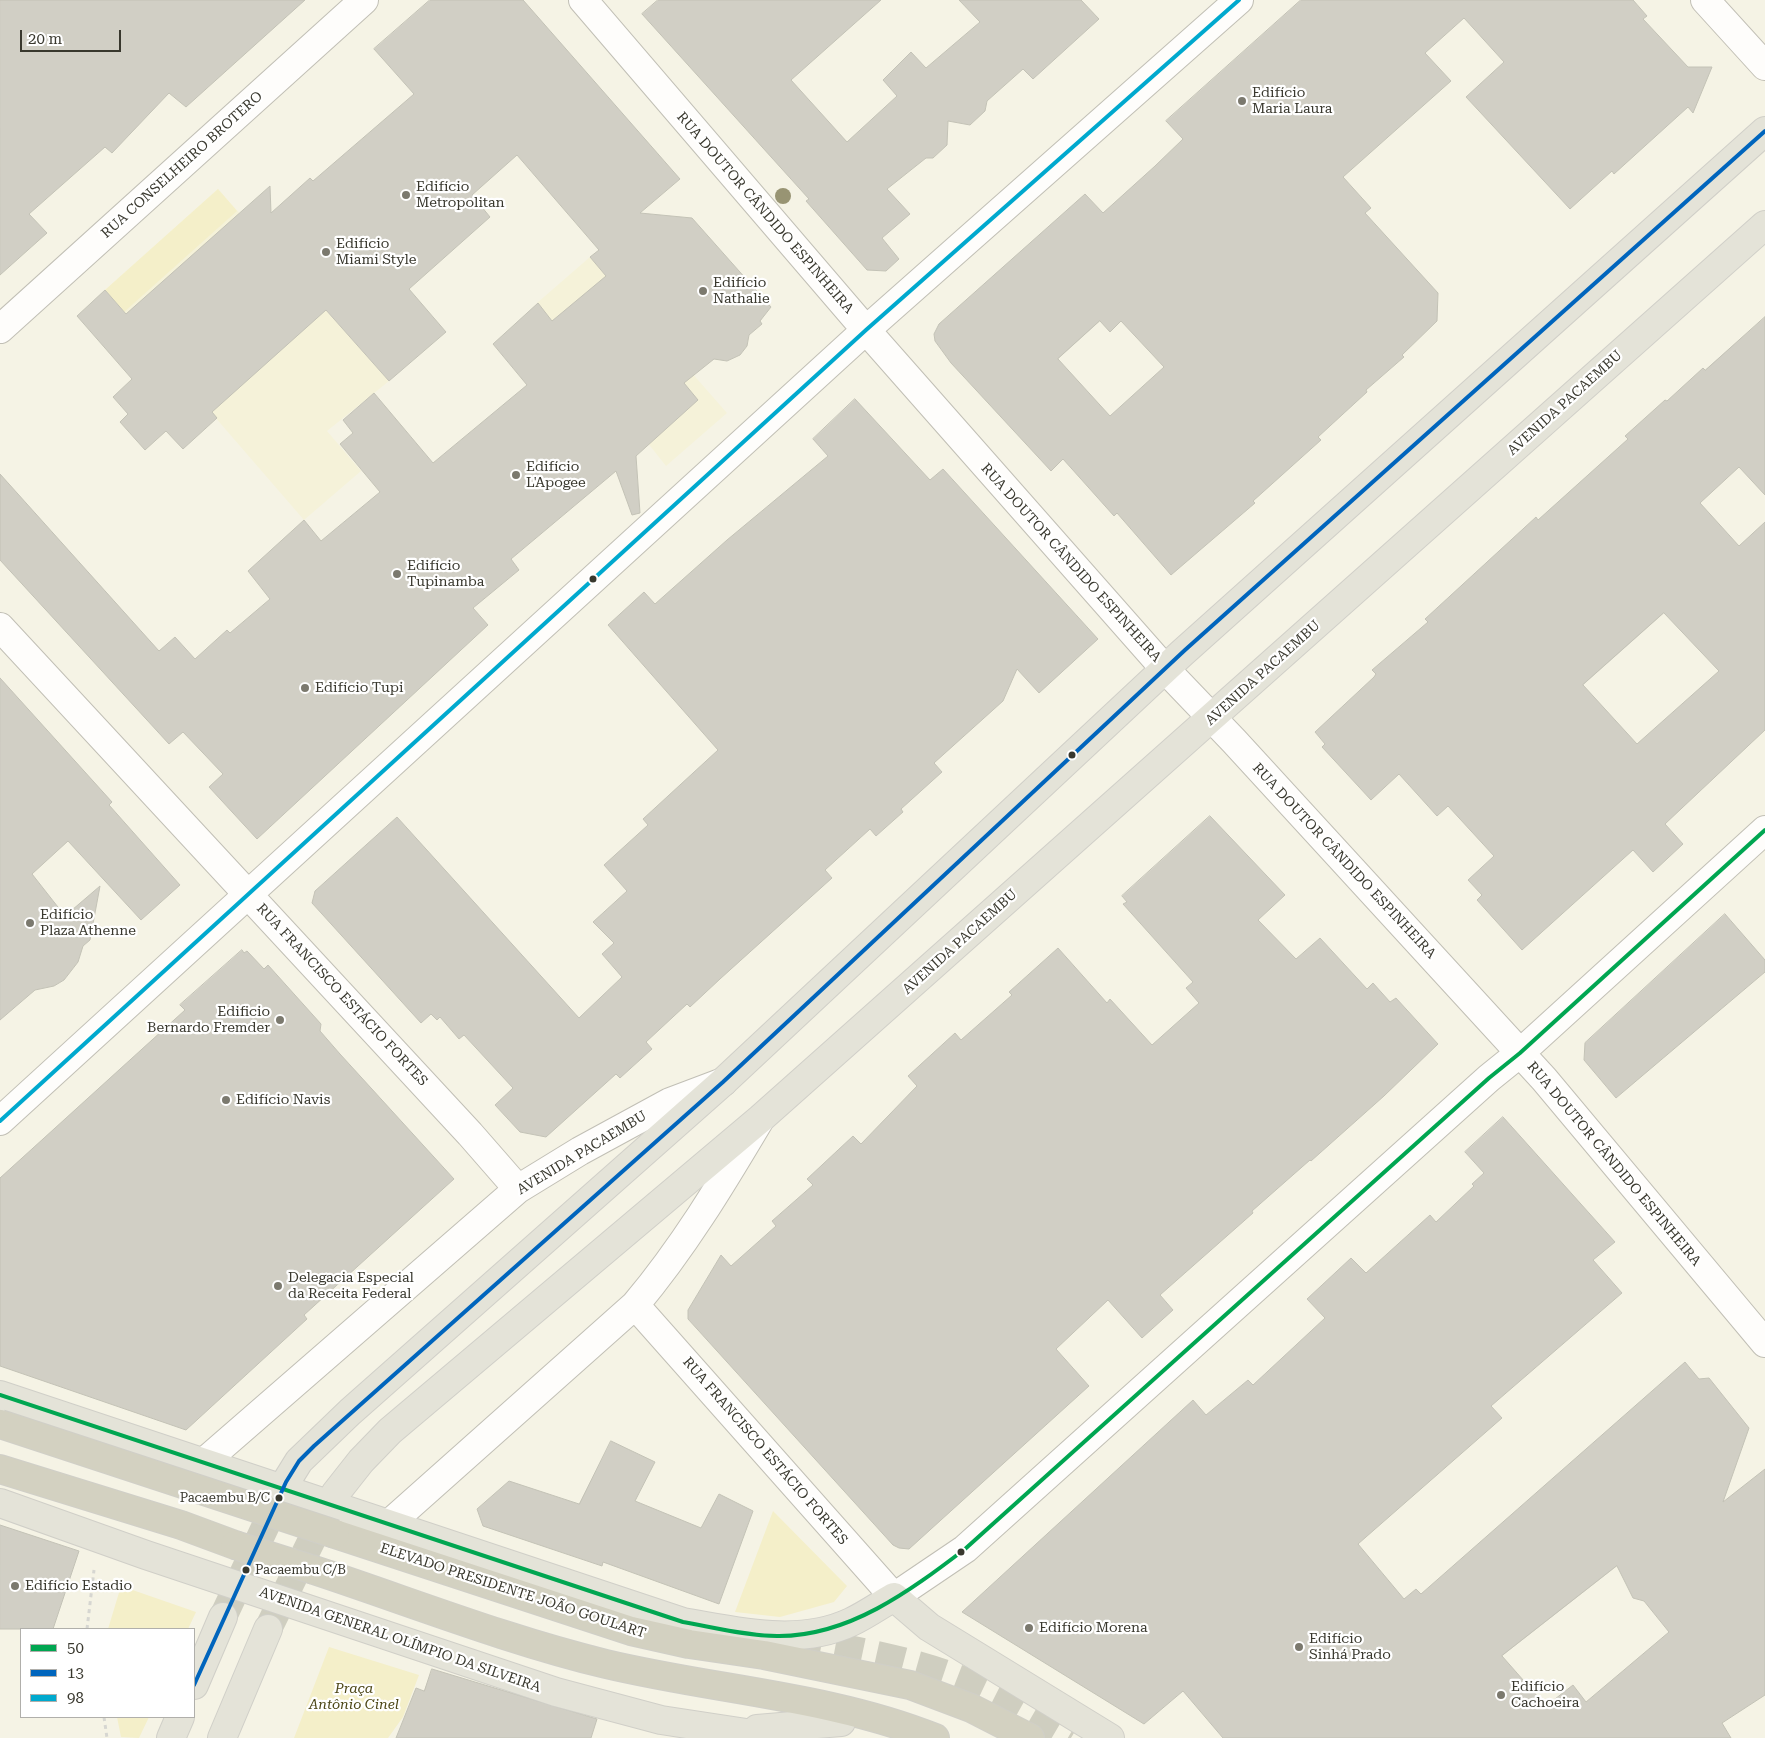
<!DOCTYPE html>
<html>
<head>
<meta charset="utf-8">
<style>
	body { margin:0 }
	#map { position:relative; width:1765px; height:1738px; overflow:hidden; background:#f5f3e5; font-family:"Roboto Serif",serif }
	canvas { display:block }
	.legend { position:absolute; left:20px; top:1628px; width:175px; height:90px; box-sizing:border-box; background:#fff; border:1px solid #b0afab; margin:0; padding:6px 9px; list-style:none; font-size:15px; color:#39382e }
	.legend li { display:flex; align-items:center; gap:10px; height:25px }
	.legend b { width:25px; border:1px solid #b0afab }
	.scale { position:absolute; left:20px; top:30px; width:101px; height:22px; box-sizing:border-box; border:2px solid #39382e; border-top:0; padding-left:6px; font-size:15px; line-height:18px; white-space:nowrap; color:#39382e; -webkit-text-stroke:4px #fff; paint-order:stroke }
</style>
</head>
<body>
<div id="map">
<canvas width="1765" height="1738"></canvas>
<ul class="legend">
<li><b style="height:6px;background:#00a651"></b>50</li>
<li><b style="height:6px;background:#0065bd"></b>13</li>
<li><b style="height:6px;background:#00a9ce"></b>98</li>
</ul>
<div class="scale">20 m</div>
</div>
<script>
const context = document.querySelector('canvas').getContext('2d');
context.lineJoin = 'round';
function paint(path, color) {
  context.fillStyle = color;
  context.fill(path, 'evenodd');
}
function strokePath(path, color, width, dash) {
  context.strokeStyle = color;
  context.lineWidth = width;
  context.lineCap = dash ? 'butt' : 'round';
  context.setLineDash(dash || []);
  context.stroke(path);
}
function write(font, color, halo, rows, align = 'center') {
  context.font = font + ' "Roboto Serif",serif';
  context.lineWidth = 4.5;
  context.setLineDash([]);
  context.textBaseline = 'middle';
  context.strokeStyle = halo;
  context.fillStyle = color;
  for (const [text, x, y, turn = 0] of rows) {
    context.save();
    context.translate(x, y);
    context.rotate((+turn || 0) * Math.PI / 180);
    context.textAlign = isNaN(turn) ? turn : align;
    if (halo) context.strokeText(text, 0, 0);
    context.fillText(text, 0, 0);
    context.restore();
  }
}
paint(new Path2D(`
	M 218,189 L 389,381 L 327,431 L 361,471 L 304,520 L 105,290 Z
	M 590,257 L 727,413 L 666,466 L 537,303 Z`), '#f5f2d9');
paint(new Path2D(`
	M 218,189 L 237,211 L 124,312 L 105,290 Z
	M 773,1511 L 847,1586 L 834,1602 L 780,1617 L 735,1612 Z
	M 121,1586 L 196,1612 L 188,1629 L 108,1629 Z
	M 329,1647 L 419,1675 L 403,1717 L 388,1738 L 294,1738 Z
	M 117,1717 L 149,1717 L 139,1738 L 121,1737 Z`), '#f4efc9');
const building = new Path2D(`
	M 0,0 L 305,0 L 186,107 L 169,93 L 112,153 L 105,147 L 29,214 L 47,233 L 0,275 Z
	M 430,0 L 523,0 L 680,179 L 640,213 L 692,218 L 771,307 L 760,321 L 762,324 L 749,335 L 747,346 L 740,355 L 727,361 L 714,359 L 684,383 L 698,400 L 636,456 L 640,513 L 632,515 L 616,471 L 511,559 L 519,570 L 473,608 L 488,625 L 257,839 L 209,787 L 223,774 L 183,732 L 169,744 L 0,560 L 0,474 L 159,651 L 175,637 L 195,659 L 227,630 L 230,633 L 270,599 L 248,571 L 304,520 L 321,541 L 380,492 L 340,444 L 353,433 L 343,420 L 374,393 L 433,463 L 527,385 L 493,344 L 538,303 L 552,321 L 606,276 L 590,257 L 599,250 L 517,155 L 472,195 L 490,217 L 409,289 L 446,332 L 389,381 L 326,310 L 212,412 L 217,418 L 183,449 L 166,431 L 145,450 L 120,422 L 128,414 L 113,397 L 132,379 L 77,316 L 105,290 L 126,314 L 270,186 L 271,213 L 310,178 L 313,181 L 414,94 L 374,49 Z
	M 658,0 L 881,0 L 791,80 L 847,142 L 897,96 L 883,80 L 911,52 L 926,68 L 980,22 L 959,0 L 1081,0 L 1099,19 L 1033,79 L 1023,69 L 987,101 L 985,111 L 970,125 L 948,121 L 947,145 L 933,158 L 926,158 L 887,189 L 910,214 L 882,238 L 899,259 L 886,271 L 867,270 L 806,201 L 809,199 L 642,14 Z
	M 1301,0 L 1633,0 L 1647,16 L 1643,19 L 1688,67 L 1712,67 L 1693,113 L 1688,107 L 1614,174 L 1612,171 L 1570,209 L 1466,97 L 1504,62 L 1464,18 L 1425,53 L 1451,81 L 1343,177 L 1371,208 L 1365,213 L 1438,293 L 1437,321 L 1402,355 L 1404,357 L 1366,390 L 1367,392 L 1318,437 L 1321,440 L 1253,501 L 1255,503 L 1171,575 L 1117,513 L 1114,516 L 1063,459 L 1051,471 L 951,363 L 935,341 L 934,334 L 939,324 L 1085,194 L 1103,213 L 1155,166 L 1183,139 L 1166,121 ZM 1100,321 L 1110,332 L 1121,321 L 1164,367 L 1110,416 L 1058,359 Z
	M 1765,317 L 1765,495 L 1739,467 L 1700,503 L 1739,546 L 1765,522 L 1765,730 L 1665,824 L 1683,844 L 1653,872 L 1633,850 L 1522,950 L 1477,900 L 1482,895 L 1468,880 L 1494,856 L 1448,806 L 1437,816 L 1399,774 L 1371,800 L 1322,747 L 1325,744 L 1315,732 L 1374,677 L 1376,674 L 1372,670 L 1428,622 L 1425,619 L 1536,517 L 1538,520 L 1628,439 L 1625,436 L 1665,400 L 1667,401 L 1703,368 L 1705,370 ZM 1664,613 L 1719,671 L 1637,744 L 1583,685 Z
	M 855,399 L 930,480 L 943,469 L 1098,639 L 1039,693 L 1017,669 L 1003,701 L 934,763 L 942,772 L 901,809 L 903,812 L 876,836 L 870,829 L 825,870 L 832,878 L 720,979 L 690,1007 L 687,1004 L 646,1042 L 652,1049 L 620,1078 L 616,1074 L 546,1137 L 520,1132 L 495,1105 L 513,1088 L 464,1035 L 459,1039 L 440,1017 L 437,1020 L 431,1014 L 421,1023 L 312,903 L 315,891 L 397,817 L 579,1018 L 622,977 L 602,954 L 614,943 L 593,922 L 627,891 L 604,865 L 648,825 L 643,819 L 718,750 L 608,625 L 644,592 L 655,604 L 727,540 L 828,456 L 813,439 Z
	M 0,678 L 112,802 L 109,805 L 180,885 L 141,920 L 68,841 L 32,874 L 65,916 L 100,886 L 90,940 L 83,946 L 78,962 L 64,980 L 54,986 L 35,990 L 0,1020 Z
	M 1210,816 L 1285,895 L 1258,920 L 1296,959 L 1320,938 L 1367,989 L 1373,983 L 1390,1002 L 1396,998 L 1438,1044 L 1384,1096 L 1311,1161 L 1310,1160 L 1252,1211 L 1253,1213 L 1160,1295 L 1173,1310 L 1142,1338 L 1108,1300 L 1056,1349 L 1089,1386 L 909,1549 L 899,1548 L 893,1545 L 688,1319 L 688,1310 L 721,1255 L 731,1266 L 776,1226 L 772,1221 L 813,1185 L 807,1179 L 853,1136 L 861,1144 L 917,1086 L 908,1076 L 955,1033 L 961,1040 L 1012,995 L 1009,992 L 1058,948 L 1107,1003 L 1110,999 L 1152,1045 L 1199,1003 L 1186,988 L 1193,982 L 1123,904 L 1127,902 L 1122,896 Z
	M 1725,914 L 1765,960 L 1765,972 L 1616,1098 L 1584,1060 L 1585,1043 Z
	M 242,950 L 244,953 L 247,951 L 264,969 L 268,965 L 321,1024 L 320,1031 L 340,1054 L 454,1179 L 304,1315 L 307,1319 L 186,1430 L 0,1366 L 0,1178 L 185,1010 L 180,1005 Z
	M 1503,1117 L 1615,1242 L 1593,1260 L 1622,1293 L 1491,1406 L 1502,1418 L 1358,1544 L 1404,1599 L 1416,1589 L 1421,1594 L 1685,1362 L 1699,1379 L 1709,1378 L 1749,1428 L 1723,1502 L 1765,1469 L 1765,1695 L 1722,1723 L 1731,1738 L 1223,1738 L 1183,1691 L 1144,1724 L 962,1612 L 1193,1400 L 1206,1415 L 1248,1380 L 1253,1385 L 1325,1318 L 1307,1299 L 1351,1258 L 1366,1273 L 1430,1215 L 1436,1222 L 1474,1186 L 1472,1184 L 1484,1173 L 1465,1152 ZM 1617,1566 L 1633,1598 L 1644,1601 L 1669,1632 L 1586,1702 L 1573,1685 L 1546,1706 L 1502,1656 Z
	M 611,1441 L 655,1462 L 635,1501 L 701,1528 L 719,1494 L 753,1511 L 719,1604 L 603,1562 L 602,1566 L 483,1526 L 477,1509 L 509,1481 L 579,1504 Z
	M 0,1525 L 79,1551 L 53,1629 L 0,1629 Z
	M 432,1669 L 597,1719 L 591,1738 L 396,1738 L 416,1688 L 424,1691 Z`);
paint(building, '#d1cfc5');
strokePath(building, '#c3c2b6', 1);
strokePath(new Path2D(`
	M 223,1617 L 281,1493
	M 268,1629 L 328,1507
	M 794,1639 C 845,1648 896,1657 946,1674 C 990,1689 1032,1715 1071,1738`), '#cfcec0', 28, [28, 14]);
const minor = new Path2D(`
	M 583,0 L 866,330 L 1165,669 L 1234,741 L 1544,1079 L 1765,1343
	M 1705,0 L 1765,66
	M 0,329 L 364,0
	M 0,627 L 470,1134 L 518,1189
	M 0,1121 L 866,330 L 1239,0
	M 635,1305 L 894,1597 L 965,1549 L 1489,1078 L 1520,1053 L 1765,830
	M 204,1462 L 518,1189 L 580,1151 L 670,1102 L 723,1082
	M 389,1524 L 635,1305 C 683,1248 721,1185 759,1121`);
const major = new Path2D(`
	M 0,1395 L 683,1622 C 737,1631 798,1647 851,1622 C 866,1615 880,1605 894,1597 L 929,1627 L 1110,1738
	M 286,1482 L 299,1461 L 350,1412 L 723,1082 L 1181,654 L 1765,131
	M 335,1494 L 361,1461 L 390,1431 L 760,1119 L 1765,225
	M 0,1503 L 146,1555 L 556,1692 L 661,1720 L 779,1738
	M 194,1685 L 223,1617
	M 757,1729 L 841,1722
	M 171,1738 L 180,1717
	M 222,1738 L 268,1629`);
const highway = new Path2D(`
	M 0,1469 L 181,1525 L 235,1545
	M 335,1534 L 631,1631 L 689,1644 L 764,1655 L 910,1685 L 971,1708 L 1030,1738
	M 314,1570 C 411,1602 507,1640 606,1664 C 715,1690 830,1696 935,1738`);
strokePath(minor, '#c1bfb5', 30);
strokePath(major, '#d0cfc8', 30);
strokePath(highway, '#d0cfc8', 30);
strokePath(new Path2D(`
	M 87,1629 L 94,1570
	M 104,1717 L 107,1738`), '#d6d6d1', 3, [4, 4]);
strokePath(minor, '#fefdfb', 28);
strokePath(major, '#e4e3d8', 28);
strokePath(highway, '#d3d1c1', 28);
const highwayBridge = new Path2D(`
	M 0,1424 L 335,1534
	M 235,1545 L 314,1570`);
strokePath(highwayBridge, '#d0cfc8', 30, []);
strokePath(highwayBridge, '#d3d1c1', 28);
strokePath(new Path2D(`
	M 0,1395 L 683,1622 C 712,1627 747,1636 777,1636 C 848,1637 910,1591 965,1549 L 1489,1078 L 1520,1053 L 1765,830`), '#00a651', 4);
strokePath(new Path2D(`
	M 194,1685 L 286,1482 L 299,1461 L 314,1446 L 723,1082 L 1185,650 L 1765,131`), '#0065bd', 4);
strokePath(new Path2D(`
	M 0,1121 L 866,330 L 1239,0`), '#00a9ce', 4);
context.fillStyle = '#989473';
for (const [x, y] of [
	[783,196]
]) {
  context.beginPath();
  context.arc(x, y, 8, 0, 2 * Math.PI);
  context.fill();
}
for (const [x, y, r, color] of [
	[1242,101,5,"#7b796e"],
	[406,195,5,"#7b796e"],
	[326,252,5,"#7b796e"],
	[703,291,5,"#7b796e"],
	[516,475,5,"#7b796e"],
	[397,574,5,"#7b796e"],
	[593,579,4.5,"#39382e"],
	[305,688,5,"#7b796e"],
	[1072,755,4.5,"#39382e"],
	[30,923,5,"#7b796e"],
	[280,1020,5,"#7b796e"],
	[226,1100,5,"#7b796e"],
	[278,1286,5,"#7b796e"],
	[279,1498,4.5,"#39382e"],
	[961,1552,4.5,"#39382e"],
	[246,1570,4.5,"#39382e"],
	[15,1586,5,"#7b796e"],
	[1029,1628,5,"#7b796e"],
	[1299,1647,5,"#7b796e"],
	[1501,1695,5,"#7b796e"]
]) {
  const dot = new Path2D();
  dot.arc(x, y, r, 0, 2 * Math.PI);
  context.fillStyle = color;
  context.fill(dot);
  strokePath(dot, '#fff', 2);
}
write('13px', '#39382e', '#fff', [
	["Pacaembu B/C",270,1498],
	["Pacaembu C/B",255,1570,"left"]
], 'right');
write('14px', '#39382e', '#fff', [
	["Edifício",1252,93],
	["Maria Laura",1252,109],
	["Edifício",416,187],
	["Metropolitan",416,203],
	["Edifício",336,244],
	["Miami Style",336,260],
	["Edifício",713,283],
	["Nathalie",713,299],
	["Edifício",526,467],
	["L'Apogee",526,483],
	["Edifício",407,566],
	["Tupinamba",407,582],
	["Edifício Tupi",315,688],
	["Edifício",40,915],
	["Plaza Athenne",40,931],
	["Edificio",270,1012,"right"],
	["Bernardo Fremder",270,1028,"right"],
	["Edifício Navis",236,1100],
	["Delegacia Especial",288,1278],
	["da Receita Federal",288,1294],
	["Edifício Estadio",25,1586],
	["Edifício Morena",1039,1628],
	["Edifício",1309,1639],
	["Sinhá Prado",1309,1655],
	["Edifício",1511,1687],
	["Cachoeira",1511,1703]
], 'left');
write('14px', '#39382e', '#fff', [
	["RUA CONSELHEIRO BROTERO",182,165,-42],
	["RUA DOUTOR CÂNDIDO ESPINHEIRA",765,213,49],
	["AVENIDA PACAEMBU",1565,403,-42],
	["RUA DOUTOR CÂNDIDO ESPINHEIRA",1071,563,48],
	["AVENIDA PACAEMBU",1263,673,-42],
	["RUA DOUTOR CÂNDIDO ESPINHEIRA",1344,861,47],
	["AVENIDA PACAEMBU",960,942,-42],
	["RUA FRANCISCO ESTÁCIO FORTES",342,995,47],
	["AVENIDA PACAEMBU",582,1153,-31],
	["RUA DOUTOR CÂNDIDO ESPINHEIRA",1614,1164,50],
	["RUA FRANCISCO ESTÁCIO FORTES",765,1451,49],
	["ELEVADO PRESIDENTE JOÃO GOULART",513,1591,18],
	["AVENIDA GENERAL OLÍMPIO DA SILVEIRA",400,1640,19]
]);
write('italic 14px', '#4c4616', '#fff', [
	["Praça",354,1689],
	["Antônio Cinel",354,1705]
]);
</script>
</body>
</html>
